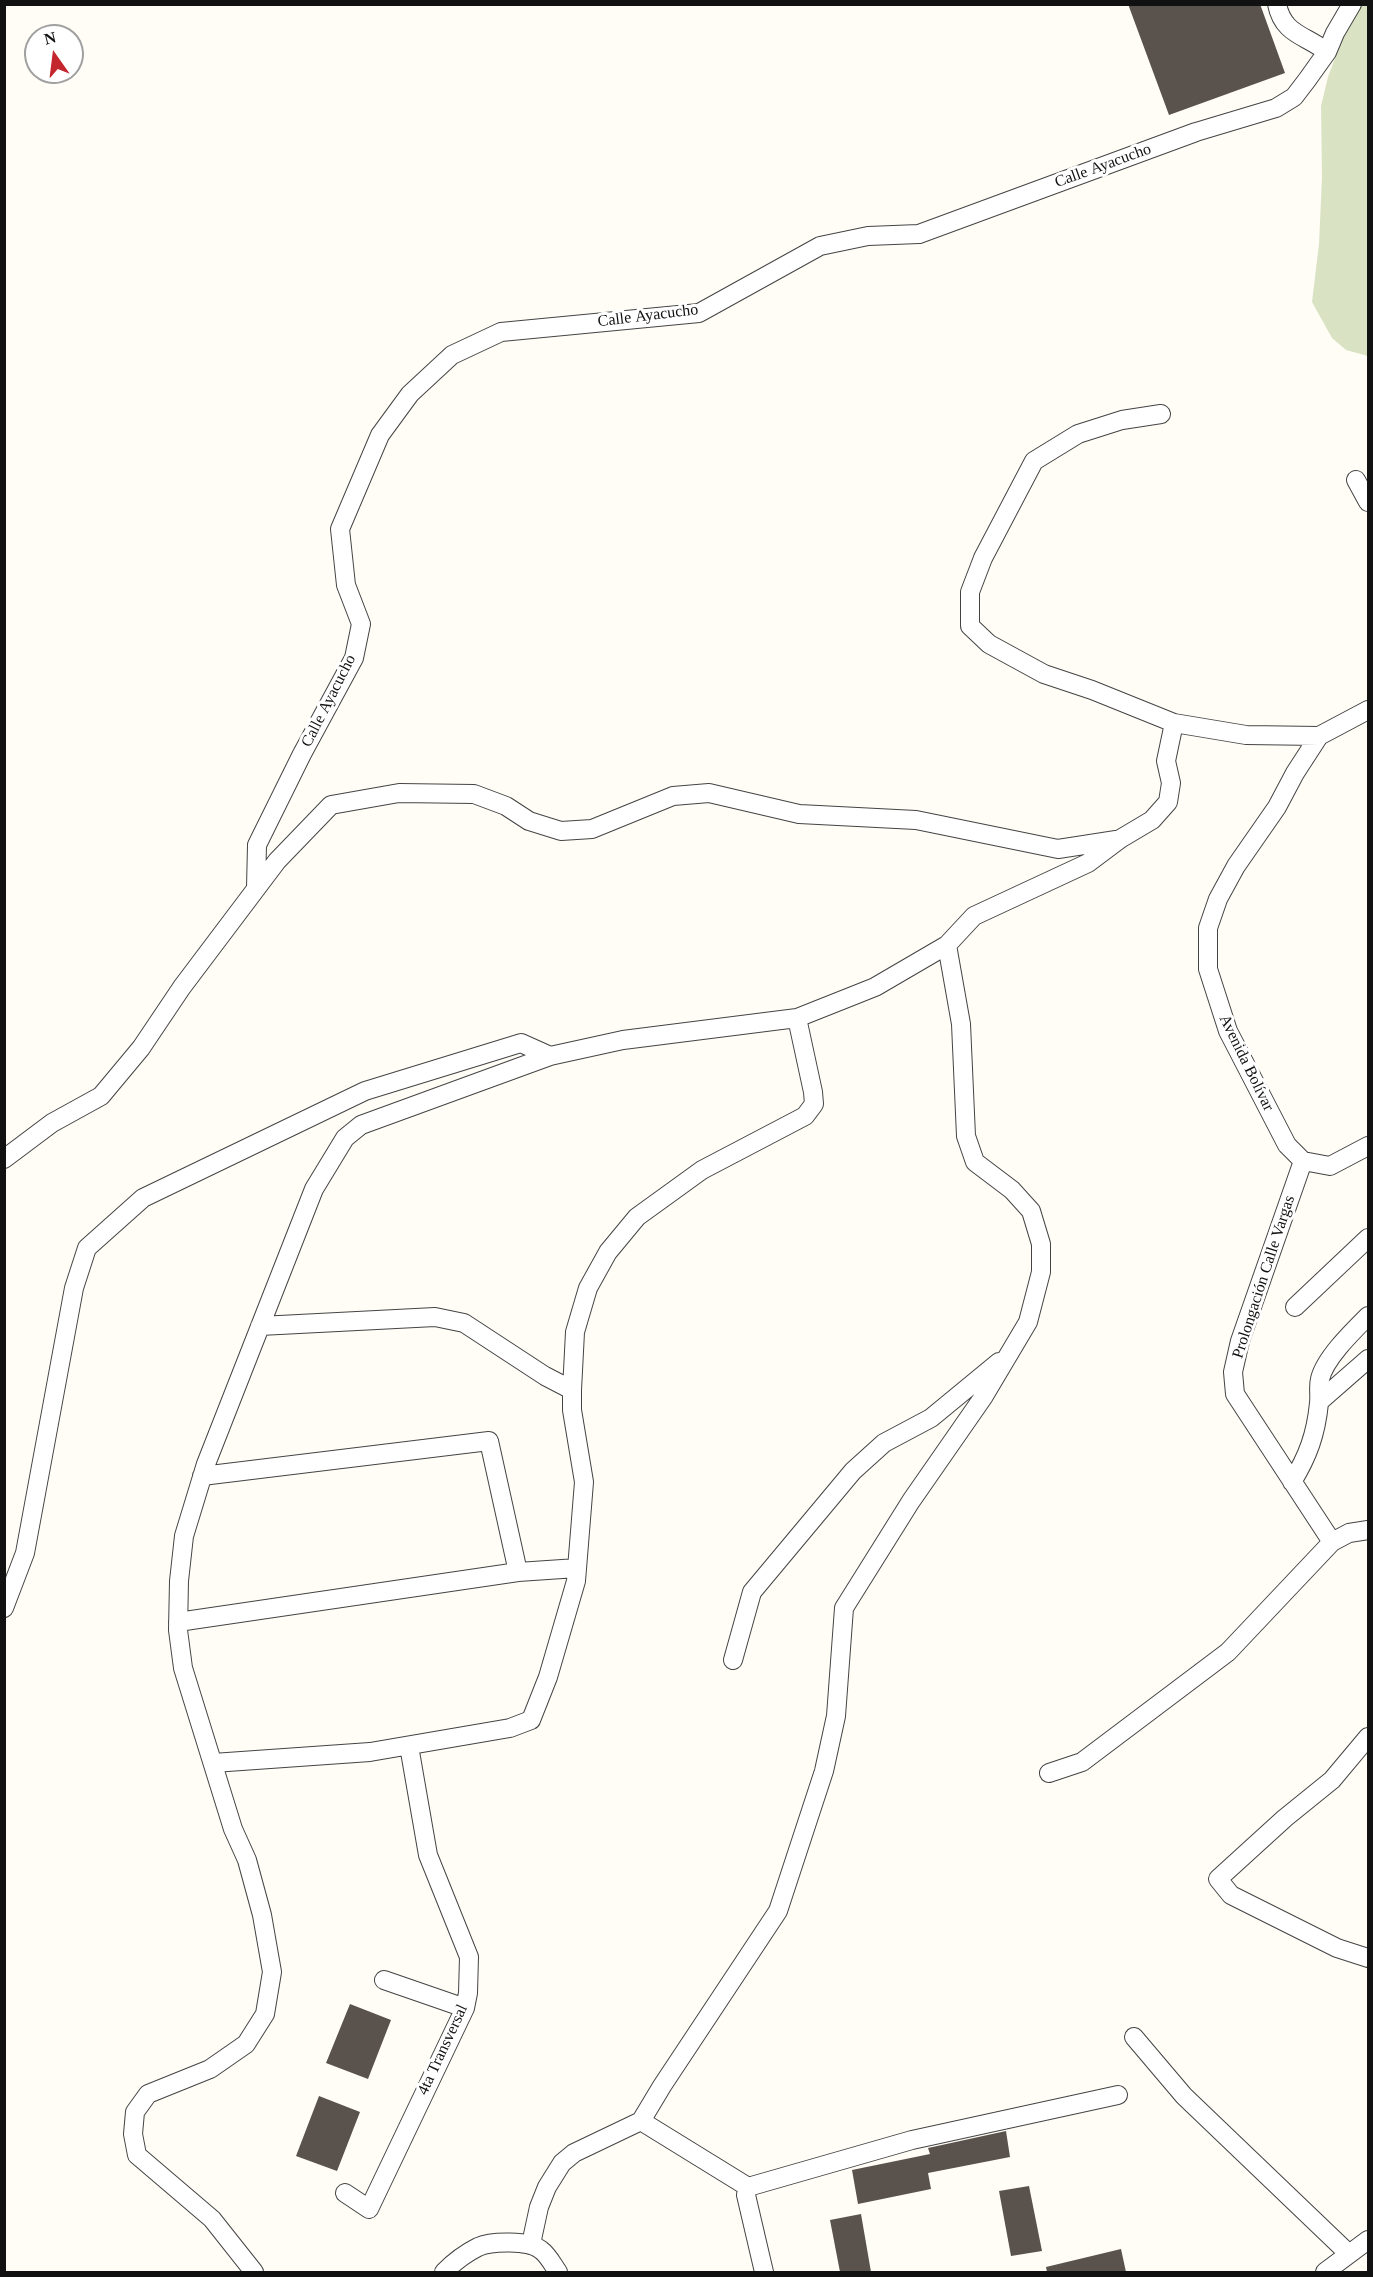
<!DOCTYPE html>
<html>
<head>
<meta charset="utf-8">
<style>
	body { margin:0 }
	#map { position:relative; width:1373px; height:2277px; overflow:hidden; background:#fffdf5; font-family:"Times New Roman",serif }
	canvas { display:block }
	.frame { position:absolute; inset:0; border:6px solid #111; pointer-events:none }
	.north { position:absolute; left:24px; top:24px; width:60px; height:60px; box-sizing:border-box; background:#fff; border:2px solid #a0a0a0; border-radius:50%; rotate:346deg; font-size:16px; font-weight:700; line-height:24px; text-align:center; color:#111 }
	.north::after { content:''; display:block; margin:auto; width:21px; height:27px; background:#c4262e; clip-path:polygon(50% 0,100% 100%,50% 72%,0 100%) }
</style>
</head>
<body>
<div id="map">
<canvas width="1373" height="2277"></canvas>
<div class="frame"></div>
<div class="north">N</div>
</div>
<script>
const context = document.querySelector('canvas').getContext('2d');
context.lineJoin = 'round';
function paint(path, color) {
  context.fillStyle = color;
  context.fill(path, 'evenodd');
}
function strokePath(path, color, width, dash) {
  context.strokeStyle = color;
  context.lineWidth = width;
  context.lineCap = dash ? 'butt' : 'round';
  context.setLineDash(dash || []);
  context.stroke(path);
}
function write(font, color, halo, rows, align = 'center') {
  context.font = font + ' "Times New Roman",serif';
  context.lineWidth = 6;
  context.setLineDash([]);
  context.textBaseline = 'middle';
  context.strokeStyle = halo;
  context.fillStyle = color;
  for (const [text, x, y, turn = 0] of rows) {
    context.save();
    context.translate(x, y);
    context.rotate((+turn || 0) * Math.PI / 180);
    context.textAlign = isNaN(turn) ? turn : align;
    if (halo) context.strokeText(text, 0, 0);
    context.fillText(text, 0, 0);
    context.restore();
  }
}
paint(new Path2D(`
	M 1357,5 L 1368,5 L 1368,356 L 1346,350 L 1332,338 L 1312,302 L 1319,244 L 1322,177 L 1321,106 L 1328,77 L 1349,19 Z`), '#d9e3c4');
paint(new Path2D(`
	M 1128,4 L 1260,4 L 1285,73 L 1169,115 Z
	M 350,2004 L 391,2020 L 368,2079 L 326,2063 Z
	M 319,2096 L 360,2112 L 337,2171 L 296,2156 Z
	M 1006,2131 L 1010,2157 L 928,2173 L 931,2189 L 858,2204 L 852,2170 L 930,2154 L 928,2148 Z
	M 1029,2186 L 1042,2251 L 1011,2256 L 999,2191 Z
	M 861,2214 L 871,2272 L 840,2272 L 830,2220 Z
	M 1121,2249 L 1126,2272 L 1047,2272 L 1046,2267 Z`), '#5a524d');
const minor = new Path2D(`
	M 1277,4 C 1283,35 1306,35 1327,52
	M 1161,414 L 1122,420 L 1078,434 L 1034,461 L 983,558 L 970,592 L 970,626 L 989,644 L 1044,674 L 1092,690 L 1174,723 L 1246,735 L 1319,736 L 1368,710
	M 1356,480 L 1368,502
	M 1319,736 L 1295,773 L 1277,807 L 1236,866 L 1218,899 L 1208,928 L 1208,969 L 1228,1031 L 1287,1145 L 1303,1161 L 1330,1166 L 1368,1146
	M 256,888 L 257,845 L 302,754 L 354,658 L 361,624 L 346,585 L 340,529 L 380,435 L 410,394 L 452,355 L 501,332 L 699,313 L 820,246 L 868,236 L 919,234 L 1196,132 L 1276,108 L 1294,97 L 1307,80 L 1327,52 L 1335,33 L 1352,4
	M 4,1159 L 52,1123 L 101,1096 L 141,1048 L 182,987 L 277,861 L 331,805 L 399,793 L 474,794 L 506,806 L 529,821 L 561,831 L 592,829 L 673,796 L 709,793 L 799,814 L 916,820 L 1058,849 L 1116,840
	M 1303,1161 L 1240,1341 L 1233,1372 L 1235,1394 L 1332,1542 L 1349,1533 L 1368,1530
	M 1295,1307 L 1368,1238
	M 260,1326 L 435,1317 L 464,1323 L 545,1376 L 572,1390
	M 1320,1401 L 1368,1359
	M 202,1476 L 489,1441 L 518,1572
	M 1292,1482 C 1308,1456 1316,1434 1319,1403 C 1320,1395 1318,1387 1320,1379 C 1325,1358 1353,1331 1368,1316
	M 4,1608 L 25,1553 L 74,1288 L 87,1248 L 143,1198 L 365,1091 L 521,1043 L 550,1056
	M 178,1622 L 518,1572 L 577,1568
	M 733,1660 L 752,1592 L 853,1471 L 884,1443 L 931,1418 L 999,1362
	M 1368,1737 L 1332,1780 L 1285,1818 L 1218,1879 L 1231,1895 L 1337,1948 L 1368,1958
	M 213,1763 L 370,1752 L 510,1728 L 531,1720 L 548,1677 L 576,1581 L 584,1482 L 572,1410 L 572,1390 L 575,1332 L 588,1288 L 608,1252 L 637,1217 L 702,1170 L 805,1116 L 814,1104 L 813,1092 L 797,1018
	M 1049,1773 L 1082,1762 L 1228,1652 L 1332,1542
	M 384,1980 L 465,2008
	M 1134,2037 L 1184,2096 L 1349,2254
	M 641,2121 L 748,2187 L 912,2140 L 1118,2095
	M 748,2187 L 746,2195 L 764,2272
	M 345,2193 L 369,2209 L 465,2008 L 468,1993 L 469,1957 L 428,1855 L 409,1746
	M 531,2244 L 539,2207 L 547,2187 L 562,2163 L 574,2153 L 641,2121 L 662,2086 L 778,1911 L 824,1771 L 836,1716 L 844,1608 L 911,1501 L 984,1396 L 1028,1322 L 1041,1272 L 1041,1244 L 1031,1211 L 1012,1190 L 975,1162 L 966,1136 L 961,1024 L 947,945
	M 254,2272 L 212,2219 L 137,2155 L 133,2134 L 135,2112 L 148,2094 L 210,2069 L 246,2044 L 265,2014 L 272,1972 L 262,1915 L 247,1860 L 233,1829 L 183,1668 L 178,1630 L 179,1581 L 184,1536 L 206,1464 L 314,1189 L 345,1138 L 361,1125 L 550,1056 L 623,1040 L 797,1018 L 875,987 L 947,945 L 974,916 L 1088,863 L 1120,839 L 1152,820 L 1168,802 L 1171,783 L 1166,761 L 1174,723
	M 444,2272 C 453,2263 466,2253 478,2247 C 491,2241 529,2240 541,2250 C 548,2255 553,2265 558,2272
	M 1325,2272 L 1368,2240`);
strokePath(minor, '#444', 20);
strokePath(minor, '#fff', 18);
write('16px', '#111', '#fff', [
	["Calle Ayacucho",1103,166,-20],
	["Calle Ayacucho",648,316,-7],
	["Calle Ayacucho",329,701,-63],
	["Avenida Bolívar",1246,1063,64],
	["Prolongación Calle Vargas",1264,1277,-72],
	["4ta Transversal",443,2050,-65]
]);
</script>
</body>
</html>
